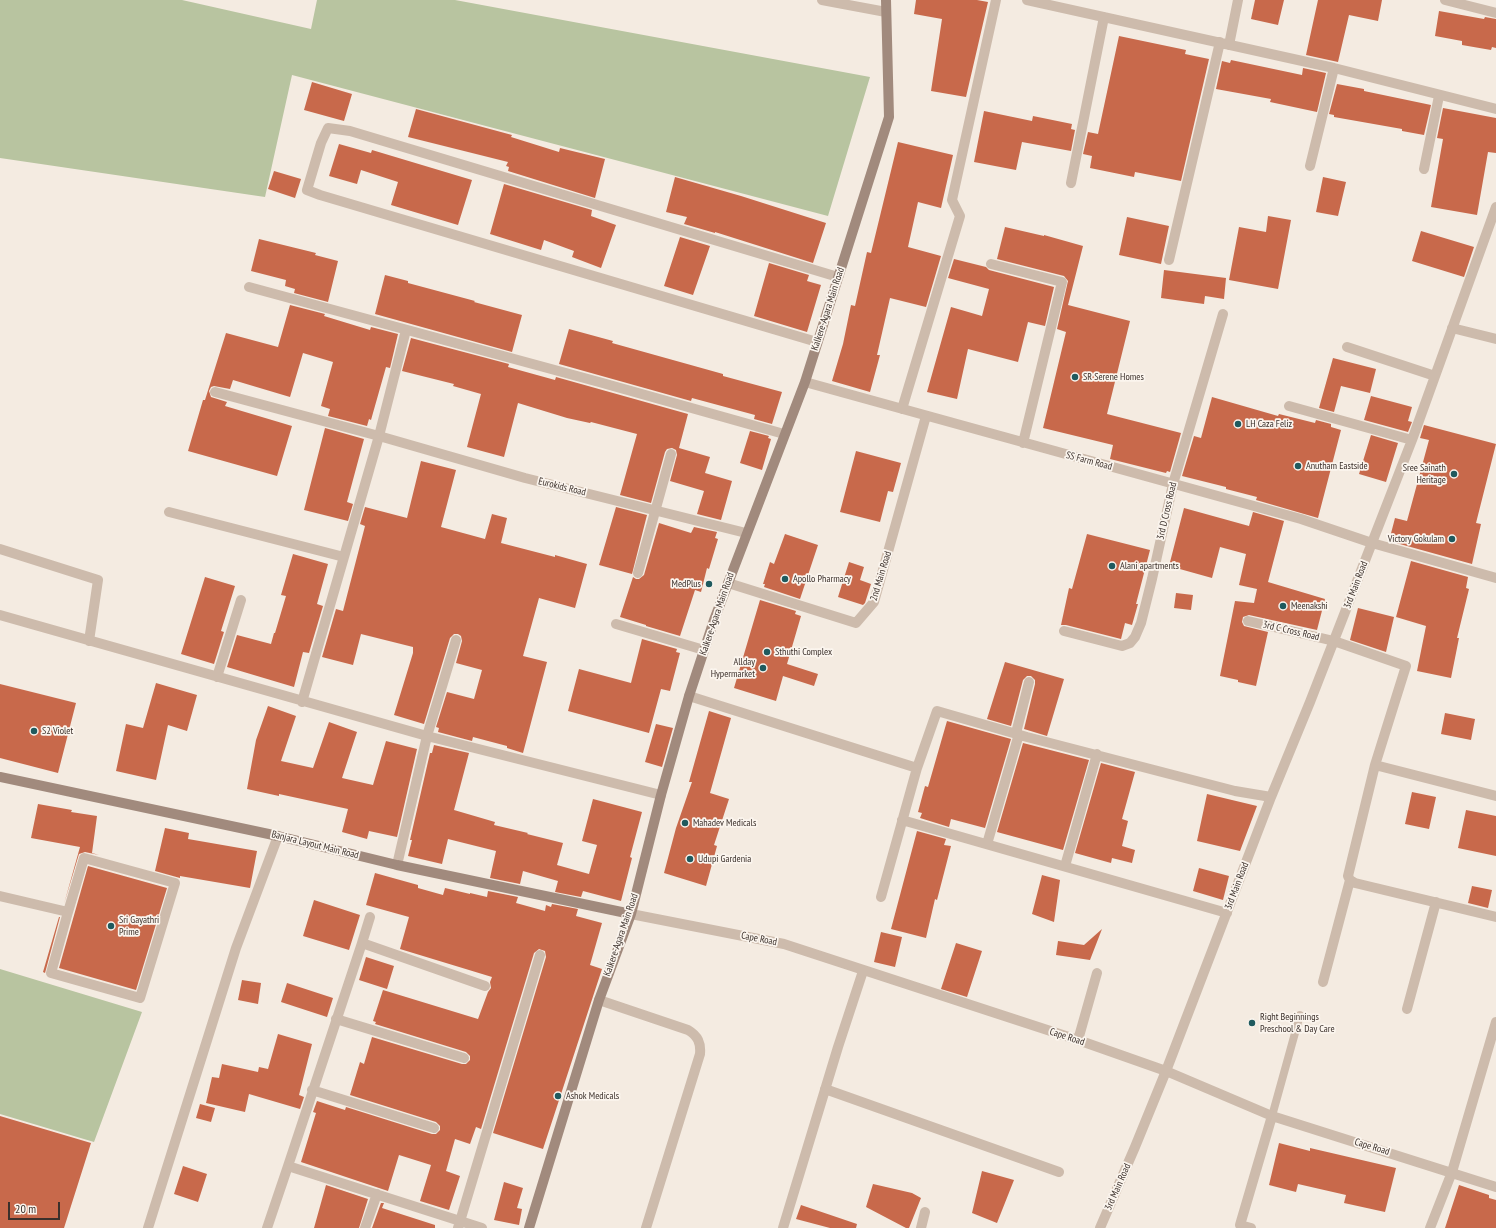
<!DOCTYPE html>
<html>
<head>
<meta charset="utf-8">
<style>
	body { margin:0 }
	#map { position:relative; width:1496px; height:1228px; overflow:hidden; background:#f4ebe1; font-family:"PT Sans Narrow",sans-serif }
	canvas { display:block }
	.scale { position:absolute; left:8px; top:1202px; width:52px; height:18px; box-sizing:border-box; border:2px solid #3b302b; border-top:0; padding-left:5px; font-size:12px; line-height:14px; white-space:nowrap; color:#3b302b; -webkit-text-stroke:3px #fbf5ee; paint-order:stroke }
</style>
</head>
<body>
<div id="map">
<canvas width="1496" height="1228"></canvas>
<div class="scale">20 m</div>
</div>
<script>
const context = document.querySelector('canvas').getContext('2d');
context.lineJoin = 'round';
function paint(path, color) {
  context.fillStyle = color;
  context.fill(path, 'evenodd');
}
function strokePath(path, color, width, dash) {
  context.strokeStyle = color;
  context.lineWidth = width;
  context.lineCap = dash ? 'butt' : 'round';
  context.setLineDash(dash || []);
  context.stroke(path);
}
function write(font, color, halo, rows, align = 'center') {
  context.font = font + ' "PT Sans Narrow",sans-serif';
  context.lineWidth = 3.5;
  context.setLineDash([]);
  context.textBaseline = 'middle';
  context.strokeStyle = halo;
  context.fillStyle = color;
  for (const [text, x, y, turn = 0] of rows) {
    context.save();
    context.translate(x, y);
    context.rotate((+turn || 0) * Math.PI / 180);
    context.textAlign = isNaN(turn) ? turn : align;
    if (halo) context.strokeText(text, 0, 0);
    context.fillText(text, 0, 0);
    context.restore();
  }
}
paint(new Path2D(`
	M 0,0 L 182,0 L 311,29 L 317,0 L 455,0 L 870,77 L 828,216 L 292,75 L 265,197 L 0,158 Z
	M 0,969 L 142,1012 L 94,1142 L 0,1114 Z`), '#b8c4a0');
paint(new Path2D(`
	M 916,0 L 977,0 L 988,2 L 966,97 L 931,91 L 942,19 L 914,14 Z
	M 1255,0 L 1284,0 L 1278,25 L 1251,19 Z
	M 1318,0 L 1382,0 L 1378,21 L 1349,15 L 1338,62 L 1306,55 Z
	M 1439,11 L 1484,19 L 1485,17 L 1496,19 L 1496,48 L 1492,47 L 1491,50 L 1462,45 L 1462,41 L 1435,36 Z
	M 1119,36 L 1186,50 L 1185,54 L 1209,59 L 1181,181 L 1135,172 L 1134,177 L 1090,168 L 1092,156 L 1083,154 L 1088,132 L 1098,134 Z
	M 1231,60 L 1302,75 L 1303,68 L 1326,73 L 1317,112 L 1270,102 L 1271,99 L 1216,89 L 1222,61 L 1230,63 Z
	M 312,82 L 352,94 L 344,121 L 304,110 Z
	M 1337,84 L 1364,89 L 1364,91 L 1431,105 L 1424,135 L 1402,131 L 1402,129 L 1334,117 L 1334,115 L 1329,114 Z
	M 1443,108 L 1496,118 L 1496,153 L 1488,152 L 1477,215 L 1431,207 L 1443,139 L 1437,138 Z
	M 416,109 L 512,135 L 511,137 L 559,152 L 560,148 L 605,159 L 595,198 L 508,171 L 509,167 L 506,166 L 508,162 L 408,137 Z
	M 984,111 L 1032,121 L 1033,116 L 1072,124 L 1071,129 L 1075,130 L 1071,151 L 1022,142 L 1016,170 L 974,162 Z
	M 898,142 L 953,155 L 941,208 L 918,202 L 908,247 L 941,256 L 926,307 L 890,298 L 877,355 L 880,355 L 870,392 L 832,381 L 843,344 L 851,305 L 855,306 L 867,252 L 871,253 Z
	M 339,144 L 371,153 L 372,150 L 472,180 L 458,225 L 391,205 L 398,182 L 361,170 L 357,184 L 329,176 Z
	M 274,171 L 301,179 L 295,198 L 268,189 Z
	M 675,177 L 741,196 L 826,223 L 813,263 L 715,232 L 715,233 L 684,224 L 687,217 L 666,212 Z
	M 1323,177 L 1346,182 L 1338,216 L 1316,212 Z
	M 504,184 L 592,210 L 591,216 L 616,225 L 601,268 L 572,257 L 574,251 L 544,240 L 541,250 L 490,234 Z
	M 1268,216 L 1291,220 L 1278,289 L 1229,280 L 1239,227 L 1266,232 Z
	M 1127,217 L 1169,226 L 1161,264 L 1119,255 Z
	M 1005,227 L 1044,236 L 1044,235 L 1083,246 L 1068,305 L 1130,321 L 1107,414 L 1181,433 L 1170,472 L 1167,471 L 1166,473 L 1110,459 L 1113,445 L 1043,428 L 1066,332 L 1057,329 L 1068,281 L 1064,276 L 997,259 Z
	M 1421,231 L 1474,247 L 1464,277 L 1412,261 Z
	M 680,237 L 710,246 L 693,295 L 664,286 Z
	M 259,239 L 316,253 L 315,255 L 338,261 L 328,302 L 294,293 L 295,289 L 285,286 L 286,280 L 251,271 Z
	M 954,259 L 986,267 L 989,270 L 1054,287 L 1045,326 L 1028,322 L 1018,362 L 968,349 L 957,399 L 927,392 L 951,307 L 982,316 L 989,289 L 948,278 Z
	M 769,263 L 809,275 L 807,281 L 821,285 L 807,332 L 754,316 Z
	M 1164,270 L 1226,278 L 1224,299 L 1205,296 L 1204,304 L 1161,298 Z
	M 385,275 L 408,281 L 408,283 L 475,301 L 474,302 L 522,315 L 512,352 L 375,314 Z
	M 290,305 L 325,314 L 324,316 L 370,330 L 371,327 L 398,334 L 390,368 L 386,367 L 371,420 L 369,419 L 367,426 L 328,416 L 330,409 L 321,406 L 333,362 L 303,353 L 290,397 L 233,380 L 230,389 L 214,386 L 211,387 L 209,391 L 211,397 L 227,402 L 225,406 L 292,426 L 277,476 L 188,451 L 203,400 L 205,400 L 226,333 L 278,347 Z
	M 569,329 L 613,341 L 612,343 L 723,374 L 723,376 L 782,392 L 772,424 L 754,419 L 755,415 L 692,398 L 691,401 L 559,364 Z
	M 411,338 L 509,364 L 508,367 L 555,380 L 556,377 L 688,414 L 679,448 L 710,457 L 705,473 L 732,481 L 721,520 L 697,514 L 704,491 L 670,481 L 677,455 L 676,450 L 672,448 L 667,449 L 665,452 L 651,503 L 620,495 L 637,434 L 591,422 L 590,423 L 567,418 L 518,403 L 504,457 L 467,447 L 481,394 L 453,386 L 454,384 L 402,371 Z
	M 1333,358 L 1376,369 L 1370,393 L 1341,386 L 1334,412 L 1319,408 Z
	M 1371,396 L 1412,407 L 1408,421 L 1412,422 L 1408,432 L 1364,420 Z
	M 1212,397 L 1278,416 L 1279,414 L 1315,423 L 1316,420 L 1331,424 L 1331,427 L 1341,430 L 1318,518 L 1256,500 L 1257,497 L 1226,489 L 1226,487 L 1182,476 L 1194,436 L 1201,438 Z
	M 1424,425 L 1496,444 L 1476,523 L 1481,524 L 1472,564 L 1389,541 L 1395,518 L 1407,521 L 1429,440 L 1420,438 Z
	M 325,428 L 364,439 L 347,502 L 353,504 L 348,521 L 304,510 Z
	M 750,431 L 769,436 L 768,438 L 771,439 L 762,470 L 740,463 Z
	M 1371,435 L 1398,443 L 1386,482 L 1359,474 Z
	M 856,451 L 901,463 L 893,492 L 888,491 L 880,522 L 840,512 Z
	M 421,461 L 456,470 L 441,527 L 485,539 L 492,514 L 507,518 L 501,543 L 555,557 L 555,555 L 587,564 L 575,608 L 539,598 L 523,656 L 547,662 L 523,753 L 507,748 L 507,746 L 473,737 L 472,741 L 438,732 L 439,728 L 436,727 L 447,692 L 474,699 L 482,670 L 456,663 L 462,641 L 461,636 L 458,634 L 454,634 L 450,638 L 424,724 L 394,715 L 413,653 L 413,647 L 361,634 L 353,665 L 322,657 L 336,609 L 343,611 L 365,526 L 360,524 L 365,507 L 407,518 Z
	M 616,507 L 647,515 L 632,574 L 599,565 Z
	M 1184,508 L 1249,526 L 1253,512 L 1284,521 L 1268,582 L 1325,599 L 1317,630 L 1249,615 L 1243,617 L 1242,622 L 1244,626 L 1268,632 L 1256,686 L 1238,682 L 1238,680 L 1220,676 L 1235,601 L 1254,603 L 1257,589 L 1239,585 L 1246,554 L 1220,547 L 1212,578 L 1169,566 Z
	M 659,523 L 691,533 L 694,527 L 717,532 L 715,538 L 718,539 L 709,569 L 707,568 L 701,592 L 695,590 L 680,636 L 646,626 L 646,625 L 620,617 L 633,577 L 636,579 L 639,579 L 644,575 Z
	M 785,534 L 818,545 L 800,599 L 764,587 L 765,584 L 763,584 L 770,562 L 774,564 Z
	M 1087,534 L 1150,550 L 1136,604 L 1138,604 L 1132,625 L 1125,623 L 1121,639 L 1066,625 L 1061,625 L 1069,588 L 1072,589 Z
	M 293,554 L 328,564 L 317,604 L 323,606 L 309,653 L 303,652 L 294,687 L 227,667 L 237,635 L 271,644 L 274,633 L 275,633 L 286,596 L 281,595 Z
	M 1411,561 L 1468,577 L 1466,588 L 1469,589 L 1457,638 L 1459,638 L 1451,678 L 1417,671 L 1426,626 L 1396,617 Z
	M 849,562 L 864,567 L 860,580 L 871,584 L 865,603 L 863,605 L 838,597 Z
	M 205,577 L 235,586 L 221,631 L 224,632 L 214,664 L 181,654 Z
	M 1176,593 L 1193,595 L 1191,610 L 1174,608 Z
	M 760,600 L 796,611 L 795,614 L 801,616 L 787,664 L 818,674 L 814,686 L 783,676 L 776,701 L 734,688 Z
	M 1358,608 L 1394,617 L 1386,652 L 1350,640 Z
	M 642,639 L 677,649 L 676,652 L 680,653 L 670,691 L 661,689 L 649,733 L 568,711 L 579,669 L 631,683 Z
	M 1005,662 L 1064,679 L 1047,736 L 1024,729 L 1035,684 L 1035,680 L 1031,676 L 1027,676 L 1023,680 L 1011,726 L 987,719 Z
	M 156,683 L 197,695 L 187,731 L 168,725 L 156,780 L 116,771 L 126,724 L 143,728 Z
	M 0,684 L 76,703 L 58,773 L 0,758 Z
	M 268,706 L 296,716 L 281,761 L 313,768 L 329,722 L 357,732 L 342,778 L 373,785 L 386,741 L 417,749 L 397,837 L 369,831 L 367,839 L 342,832 L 348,809 L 279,794 L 279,796 L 247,789 L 256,740 Z
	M 709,711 L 731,718 L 710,793 L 729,799 L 714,845 L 717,846 L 706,886 L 664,873 L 676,828 L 692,782 L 689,782 Z
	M 1445,713 L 1475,719 L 1471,740 L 1441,734 Z
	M 947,721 L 1011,739 L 985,828 L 951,819 L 949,827 L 920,818 L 922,813 L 918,812 L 925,786 L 928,787 Z
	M 656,724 L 673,728 L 662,767 L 645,762 Z
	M 1023,743 L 1089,760 L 1063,850 L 997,832 Z
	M 434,745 L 469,753 L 454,810 L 495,822 L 494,825 L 528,833 L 527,834 L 563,843 L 557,865 L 589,874 L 597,845 L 582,841 L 593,799 L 642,812 L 630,857 L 632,858 L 621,901 L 583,891 L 581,897 L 555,892 L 558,881 L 523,871 L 520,884 L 490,878 L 496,851 L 448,839 L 442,864 L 408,856 L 412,840 L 410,840 L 430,753 L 432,753 Z
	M 1101,763 L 1135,772 L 1122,819 L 1128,821 L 1122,846 L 1135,850 L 1132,863 L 1112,858 L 1111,863 L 1075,853 Z
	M 1412,792 L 1436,797 L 1429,829 L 1405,824 Z
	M 1207,794 L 1257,806 L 1240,851 L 1197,841 Z
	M 38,804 L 72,810 L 71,812 L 97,816 L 92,853 L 99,855 L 85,852 L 79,854 L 64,904 L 80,847 L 31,838 Z
	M 1466,810 L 1496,816 L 1496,856 L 1458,848 Z
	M 165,828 L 189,833 L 188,839 L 257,851 L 250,888 L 180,876 L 180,878 L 155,871 Z
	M 917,831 L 946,839 L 944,845 L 951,846 L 937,900 L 935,899 L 926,938 L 891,929 Z
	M 88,866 L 167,888 L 136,990 L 59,968 Z
	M 1199,868 L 1229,876 L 1223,900 L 1193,891 Z
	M 375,873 L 418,885 L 418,888 L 443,895 L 445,888 L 470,894 L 470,893 L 487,897 L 488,891 L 518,897 L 516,903 L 545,911 L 546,905 L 551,907 L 552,904 L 578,909 L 576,916 L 602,923 L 590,965 L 602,969 L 543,1149 L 493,1133 L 546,957 L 545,951 L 539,949 L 534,953 L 481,1129 L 476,1127 L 470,1144 L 455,1139 L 446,1171 L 460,1176 L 449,1210 L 420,1201 L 431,1165 L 399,1155 L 388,1191 L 301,1162 L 316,1113 L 313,1112 L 317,1101 L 345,1110 L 346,1107 L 432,1134 L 436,1134 L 440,1130 L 440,1126 L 436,1122 L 350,1095 L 360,1062 L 364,1064 L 372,1037 L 462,1064 L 466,1064 L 470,1060 L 470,1056 L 466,1052 L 375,1024 L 376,1022 L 373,1021 L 383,990 L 478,1019 L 488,992 L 491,988 L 490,982 L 492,977 L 400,949 L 409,917 L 366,905 Z
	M 1042,875 L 1060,880 L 1054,922 L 1032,914 Z
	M 1472,886 L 1492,890 L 1488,908 L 1468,903 Z
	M 314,900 L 360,915 L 349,950 L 303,936 Z
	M 59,917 L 60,917 L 45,973 L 43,972 Z
	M 1102,929 L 1090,960 L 1056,955 L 1058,941 L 1084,945 Z
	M 881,932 L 902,937 L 895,967 L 874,962 Z
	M 956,943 L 982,951 L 967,997 L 941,989 Z
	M 366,957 L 394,966 L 387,989 L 359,980 Z
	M 242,980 L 261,983 L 258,1004 L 238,1000 Z
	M 287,983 L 333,998 L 327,1017 L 281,1002 Z
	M 278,1034 L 312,1044 L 299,1095 L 304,1097 L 300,1109 L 249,1094 L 245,1112 L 206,1103 L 212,1077 L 219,1078 L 222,1064 L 258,1072 L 259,1067 L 268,1069 Z
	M 200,1104 L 215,1108 L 211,1122 L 196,1118 Z
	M 0,1116 L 91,1143 L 64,1228 L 0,1228 Z
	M 1279,1143 L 1310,1151 L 1310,1148 L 1396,1168 L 1385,1212 L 1344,1203 L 1346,1195 L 1298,1184 L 1296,1192 L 1269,1185 Z
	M 183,1166 L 207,1174 L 198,1202 L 174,1194 Z
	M 982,1171 L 1014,1180 L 997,1223 L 972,1213 Z
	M 504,1182 L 523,1188 L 517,1208 L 522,1209 L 519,1225 L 494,1220 Z
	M 873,1184 L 912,1193 L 921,1198 L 909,1228 L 906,1228 L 866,1207 Z
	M 326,1185 L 368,1199 L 359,1228 L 314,1228 Z
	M 1459,1185 L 1489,1195 L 1489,1198 L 1496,1200 L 1496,1228 L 1445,1228 Z
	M 381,1203 L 384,1203 L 382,1208 L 435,1225 L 435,1228 L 372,1228 Z
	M 801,1205 L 857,1224 L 856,1228 L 830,1228 L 796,1219 Z`), '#c8694b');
strokePath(new Path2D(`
	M 1272,1116 L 1300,1015`), '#cdbbac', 8);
strokePath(new Path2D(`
	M 822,0 L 886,12
	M 1027,0 L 1334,68 L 1496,109
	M 1445,0 L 1496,13
	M 1229,45 L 1238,0
	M 1310,166 L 1334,68
	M 1424,169 L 1439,96
	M 1071,183 L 1104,17
	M 1169,260 L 1220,42
	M 991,264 L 1062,282 L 1023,443
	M 249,287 L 599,382 L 784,434
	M 1452,328 L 1496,339
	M 817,342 L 320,195 L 307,190 L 321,143 L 328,128 L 350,131 L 838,277
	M 1347,347 L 1435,376
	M 805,382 L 1301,519 L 1372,543 L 1496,578
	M 215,392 L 379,436 L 525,478 L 746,533
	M 1289,406 L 1412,440
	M 902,409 L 960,216 L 952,200 L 996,0
	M 169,512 L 344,557
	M 0,549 L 98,580 L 89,641
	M 638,573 L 671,454
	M 728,583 L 856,623 L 874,602 L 926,416
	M 0,615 L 427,736 L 661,795
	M 1248,621 L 1334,641 L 1406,666 L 1375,765 L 1348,876 L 1350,880 L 1355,883 L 1496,917
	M 616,624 L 704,650
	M 1064,631 L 1122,646 L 1130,643 L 1135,637 L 1141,623 L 1152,579 L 1173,484 L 1223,314
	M 217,677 L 241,600
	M 689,696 L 917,768 L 881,897
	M 302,702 L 379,436 L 406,330
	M 1016,733 L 1029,682
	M 1375,765 L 1496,796
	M 917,768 L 937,711 L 1027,737 L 1235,791 L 1271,797
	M 902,820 L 1227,913
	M 987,844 L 1019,734
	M 397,865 L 427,736 L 456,640
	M 1065,866 L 1097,754
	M 0,896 L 68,912 L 84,858 L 175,883 L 140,998 L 51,973 L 68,912
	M 631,914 L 784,944 L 1078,1040 L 1166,1071 L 1272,1116 L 1496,1187
	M 362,943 L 370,917
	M 1323,982 L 1350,880
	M 599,1000 L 688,1030 C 698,1036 701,1043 700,1054 L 646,1228
	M 1407,1009 L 1436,902
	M 336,1019 L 464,1058
	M 1078,1040 L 1097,973
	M 825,1089 L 1059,1172
	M 312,1090 L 434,1128
	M 148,1228 L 236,948 L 278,836
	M 267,1228 L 288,1166
	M 365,1228 L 377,1194
	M 458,1228 L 540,955
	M 482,1228 L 288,1166 L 362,943 L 485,986
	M 783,1228 L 838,1047 L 863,971
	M 921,1228 L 925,1212
	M 1100,1228 L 1135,1147 L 1166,1071 L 1271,797 L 1310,702 L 1412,440 L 1496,207
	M 1251,1228 L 1240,1225 L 1272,1116
	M 1430,1228 L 1452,1172 L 1496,1022`), '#cdbbac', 10);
strokePath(new Path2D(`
	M 0,777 L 278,836 L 397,865 L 631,914
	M 529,1228 L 599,1000 L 631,914 L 661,795 L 689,696 L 714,620 L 805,382 L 889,117 L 886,0`), '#a18a7d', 10);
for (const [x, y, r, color] of [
	[1075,377,4,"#1f5a5e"],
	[1238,424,4,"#1f5a5e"],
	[1298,466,4,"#1f5a5e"],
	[1454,474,4,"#1f5a5e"],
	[1452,539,4,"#1f5a5e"],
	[1112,566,4,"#1f5a5e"],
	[785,579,4,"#1f5a5e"],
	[709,584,4,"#1f5a5e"],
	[1283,606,4,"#1f5a5e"],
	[767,652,4,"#1f5a5e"],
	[763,668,4,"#1f5a5e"],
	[34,731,4,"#1f5a5e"],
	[685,823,4,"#1f5a5e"],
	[690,859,4,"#1f5a5e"],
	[111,926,4,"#1f5a5e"],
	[1252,1023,4,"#1f5a5e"],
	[558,1096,4,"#1f5a5e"]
]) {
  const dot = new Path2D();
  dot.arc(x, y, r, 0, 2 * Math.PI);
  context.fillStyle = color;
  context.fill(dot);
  strokePath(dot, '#fbf5ee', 1.5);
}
write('10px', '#3b302b', '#fbf5ee', [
	["Kalkere-Agara Main Road",828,309,-72],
	["SS Farm Road",1089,461,15],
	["Eurokids Road",562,487,14],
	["3rd D Cross Road",1167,511,-77],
	["2nd Main Road",881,576,-73],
	["3rd Main Road",1356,585,-69],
	["Kalkere-Agara Main Road",717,614,-71],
	["3rd C Cross Road",1291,631,13],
	["Banjara Layout Main Road",315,845,14],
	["3rd Main Road",1237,886,-69],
	["Kalkere-Agara Main Road",621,935,-71],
	["Cape Road",759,939,11],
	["Cape Road",1067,1037,18],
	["Cape Road",1372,1147,17],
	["3rd Main Road",1118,1187,-66]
]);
write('10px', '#3b302b', '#fbf5ee', [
	["SR Serene Homes",1083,377],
	["LH Caza Feliz",1246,424],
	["Anutham Eastside",1306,466],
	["Sree Sainath",1446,468,"right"],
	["Heritage",1446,480,"right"],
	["Victory Gokulam",1444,539,"right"],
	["Alani apartments",1120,566],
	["Apollo Pharmacy",793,579],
	["MedPlus",701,584,"right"],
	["Meenakshi",1291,606],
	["Sthuthi Complex",775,652],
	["Allday",755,662,"right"],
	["Hypermarket",755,674,"right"],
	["S2 Violet",42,731],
	["Mahadev Medicals",693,823],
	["Udupi Gardenia",698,859],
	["Sri Gayathri",119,920],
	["Prime",119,932],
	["Right Beginnings",1260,1017],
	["Preschool & Day Care",1260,1029],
	["Ashok Medicals",566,1096]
], 'left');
</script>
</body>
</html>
